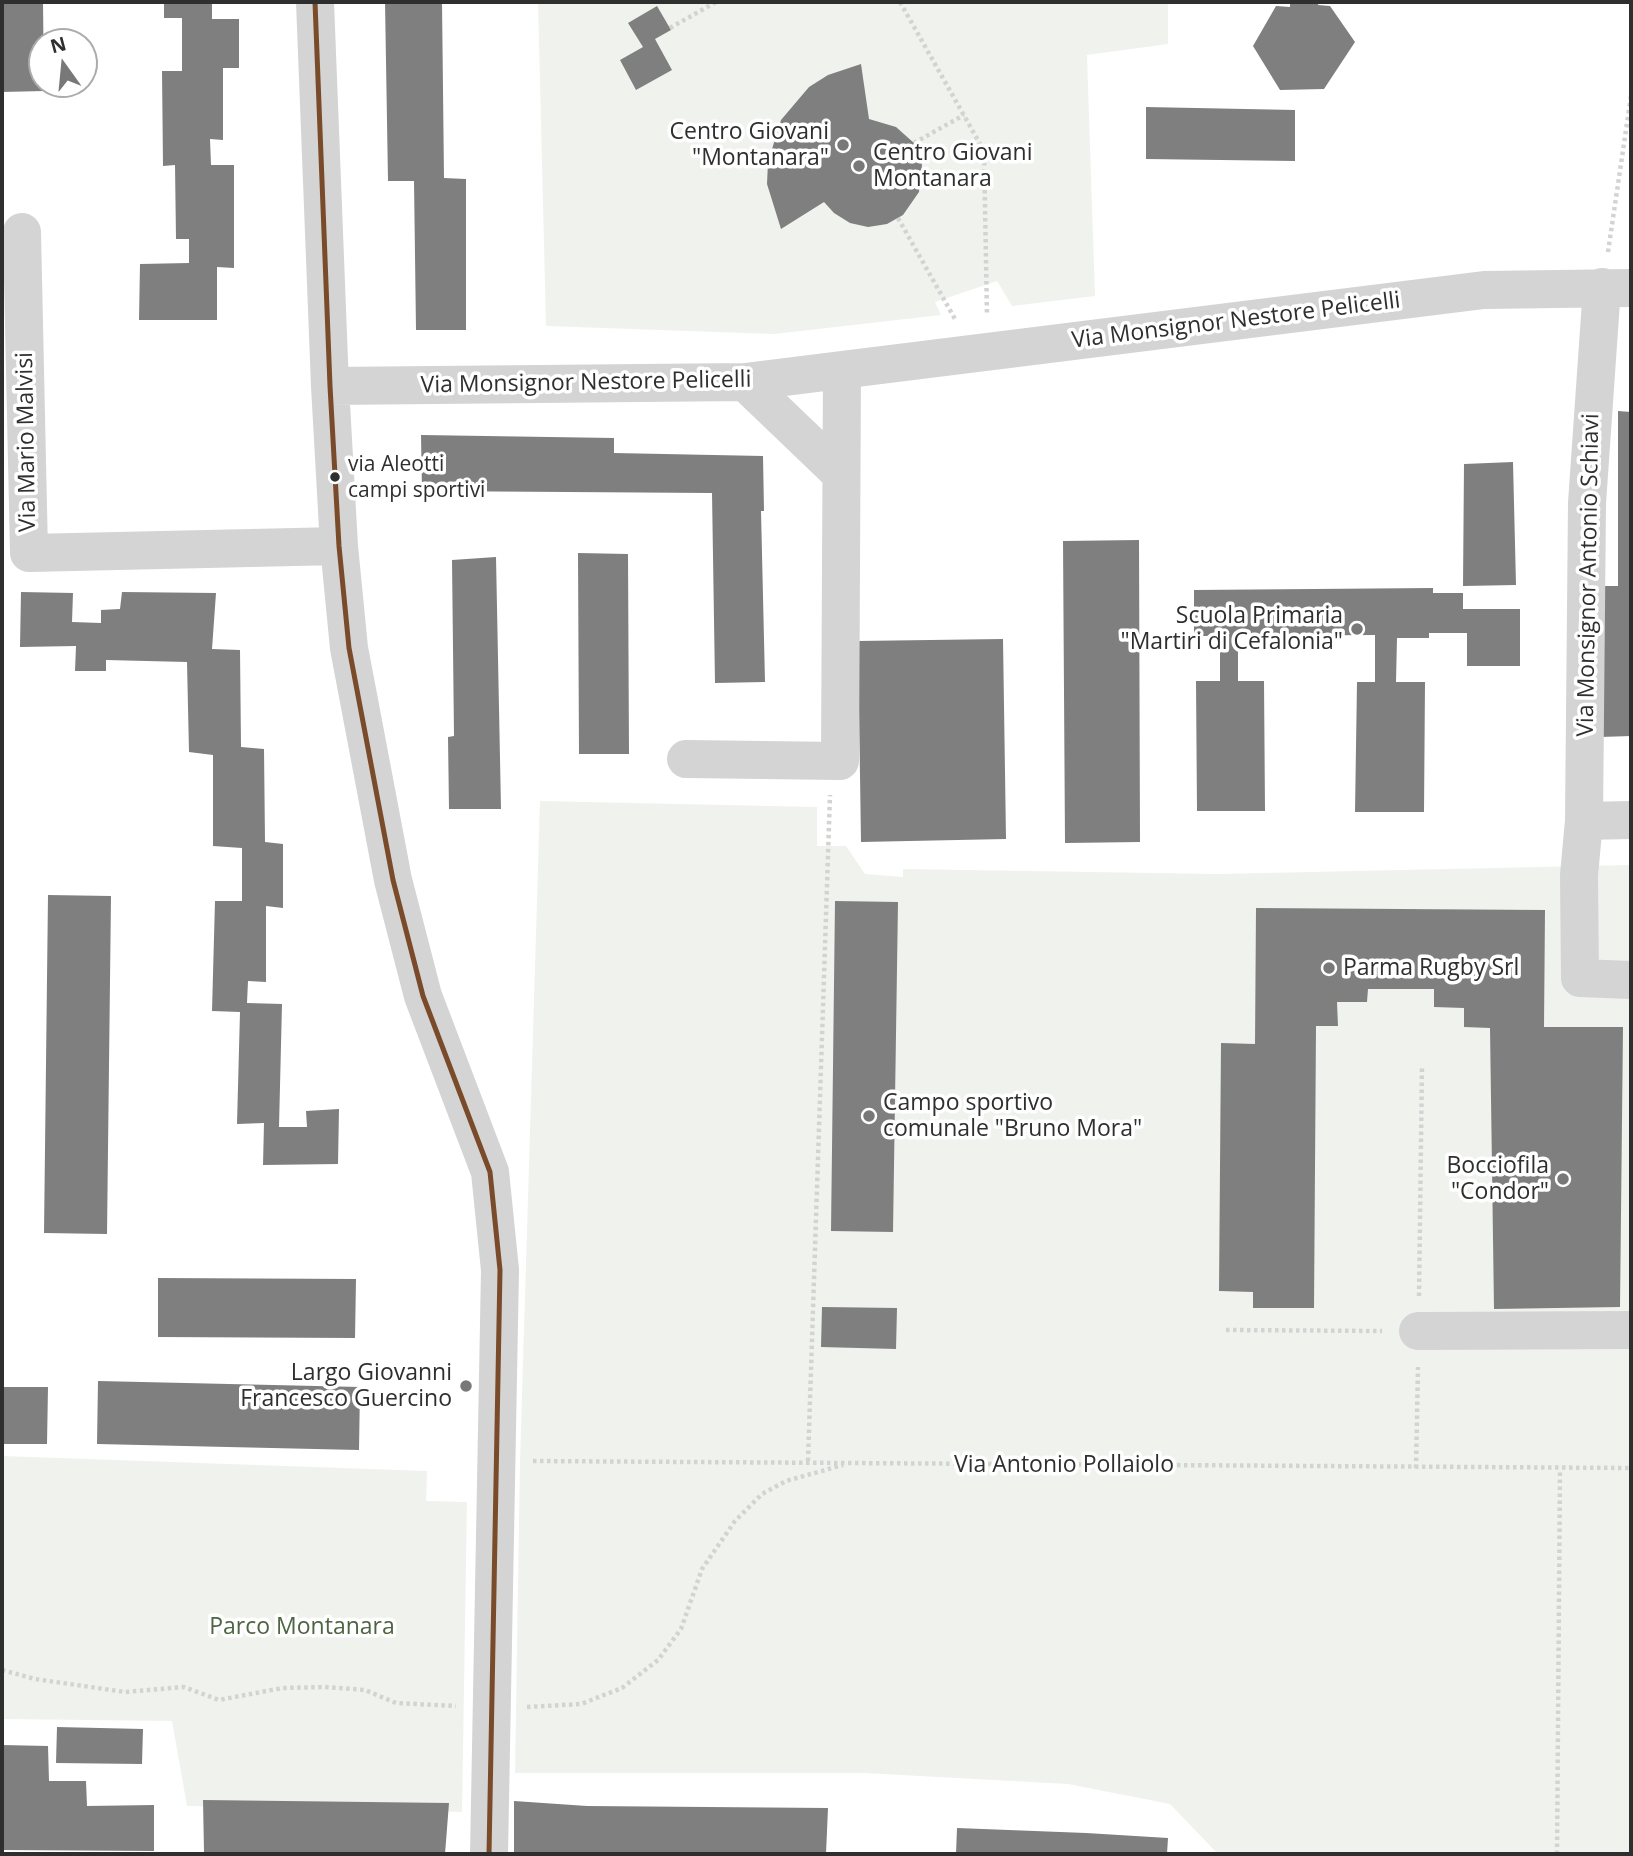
<!DOCTYPE html>
<html>
<head>
<meta charset="utf-8">
<style>
	body { margin:0 }
	#map { position:relative; width:1633px; height:1856px; overflow:hidden; background:#fff; font-family:"Open Sans",sans-serif }
	canvas { display:block }
	.frame { position:absolute; inset:0; border:4px solid #2f2f2f; pointer-events:none }
	.north { position:absolute; left:28px; top:28px; width:70px; height:70px; box-sizing:border-box; background:#fff; border:2px solid #acacac; border-radius:50%; rotate:345deg; font-size:19px; font-weight:700; line-height:28px; text-align:center; color:#2f2f2f }
	.north::after { content:''; display:block; margin:auto; width:24px; height:32px; background:#787878; clip-path:polygon(50% 0,100% 100%,50% 72%,0 100%) }
</style>
</head>
<body>
<div id="map">
<canvas width="1633" height="1856"></canvas>
<div class="frame"></div>
<div class="north">N</div>
</div>
<script>
const context = document.querySelector('canvas').getContext('2d');
context.lineJoin = 'round';
function paint(path, color) {
  context.fillStyle = color;
  context.fill(path, 'evenodd');
}
function strokePath(path, color, width, dash) {
  context.strokeStyle = color;
  context.lineWidth = width;
  context.lineCap = dash ? 'butt' : 'round';
  context.setLineDash(dash || []);
  context.stroke(path);
}
function write(font, color, halo, rows, align = 'center') {
  context.font = font + ' "Open Sans",sans-serif';
  context.lineWidth = 7;
  context.setLineDash([]);
  context.textBaseline = 'middle';
  context.strokeStyle = halo;
  context.fillStyle = color;
  for (const [text, x, y, turn = 0] of rows) {
    context.save();
    context.translate(x, y);
    context.rotate((+turn || 0) * Math.PI / 180);
    context.textAlign = isNaN(turn) ? turn : align;
    if (halo) context.strokeText(text, 0, 0);
    context.fillText(text, 0, 0);
    context.restore();
  }
}
paint(new Path2D(`
	M 538,2 L 1168,2 L 1168,44 L 1087,55 L 1095,296 L 1012,306 L 997,281 L 935,302 L 941,315 L 774,334 L 546,326 Z
	M 540,801 L 817,807 L 817,846 L 846,846 L 865,874 L 903,877 L 903,869 L 1218,874 L 1631,865 L 1631,1854 L 1218,1854 L 1170,1804 L 1068,1784 L 864,1773 L 515,1773 L 520,1461 Z
	M 2,1456 L 427,1471 L 426,1501 L 467,1502 L 462,1812 L 187,1806 L 172,1721 L 2,1719 Z`), '#f0f3ed');
paint(new Path2D(`
	M 2,2 L 43,2 L 44,91 L 2,92 Z
	M 164,2 L 212,2 L 212,19 L 239,19 L 239,68 L 223,68 L 223,140 L 210,139 L 211,165 L 234,165 L 234,268 L 217,267 L 217,320 L 139,320 L 140,264 L 189,263 L 189,239 L 176,239 L 175,165 L 163,166 L 162,71 L 182,71 L 182,18 L 164,18 Z
	M 385,2 L 442,2 L 444,178 L 466,179 L 466,330 L 416,330 L 414,181 L 388,181 Z
	M 1290,2 L 1319,2 L 1318,5 L 1330,6 L 1355,42 L 1324,89 L 1280,90 L 1253,46 L 1276,6 L 1290,7 Z
	M 657,6 L 671,30 L 655,39 L 672,70 L 636,90 L 620,60 L 643,47 L 628,23 Z
	M 861,64 L 869,119 L 896,127 L 914,143 L 922,165 L 919,192 L 903,215 L 887,224 L 868,227 L 850,223 L 834,213 L 824,202 L 781,229 L 767,184 L 768,162 L 781,120 L 809,87 L 828,75 Z
	M 1146,107 L 1295,110 L 1295,161 L 1146,159 Z
	M 1618,411 L 1631,412 L 1631,736 L 1600,737 L 1596,586 L 1618,586 Z
	M 421,435 L 614,438 L 614,453 L 763,456 L 764,511 L 761,511 L 765,682 L 715,683 L 712,493 L 422,491 Z
	M 1513,462 L 1516,585 L 1463,586 L 1464,464 Z
	M 1139,540 L 1140,842 L 1065,843 L 1063,541 Z
	M 578,553 L 628,554 L 629,754 L 579,754 Z
	M 496,557 L 501,809 L 449,809 L 448,737 L 454,736 L 452,560 Z
	M 1433,588 L 1433,593 L 1463,593 L 1463,609 L 1520,609 L 1520,666 L 1467,666 L 1467,633 L 1429,633 L 1429,638 L 1397,638 L 1396,682 L 1425,682 L 1424,812 L 1355,812 L 1357,682 L 1375,682 L 1375,635 L 1238,636 L 1238,681 L 1264,681 L 1265,811 L 1197,811 L 1196,681 L 1220,681 L 1220,636 L 1194,636 L 1194,590 Z
	M 21,592 L 73,593 L 72,622 L 101,623 L 101,610 L 120,609 L 122,592 L 216,593 L 212,649 L 240,650 L 241,747 L 264,749 L 265,842 L 283,844 L 283,908 L 266,906 L 266,982 L 248,981 L 247,1003 L 282,1004 L 279,1127 L 307,1127 L 306,1111 L 339,1109 L 338,1164 L 263,1165 L 264,1123 L 237,1124 L 240,1012 L 212,1011 L 215,901 L 242,901 L 242,848 L 213,846 L 213,755 L 189,752 L 187,662 L 106,660 L 106,671 L 75,671 L 76,646 L 20,647 Z
	M 1003,639 L 1006,839 L 861,842 L 858,641 Z
	M 48,895 L 111,896 L 107,1234 L 44,1233 Z
	M 835,901 L 898,902 L 893,1232 L 831,1231 Z
	M 1256,908 L 1545,910 L 1544,1027 L 1623,1027 L 1620,1307 L 1494,1309 L 1490,1028 L 1464,1027 L 1464,1008 L 1434,1007 L 1434,989 L 1368,989 L 1367,1002 L 1337,1002 L 1338,1026 L 1316,1026 L 1314,1308 L 1253,1308 L 1253,1292 L 1219,1291 L 1221,1043 L 1255,1044 Z
	M 158,1278 L 356,1279 L 355,1338 L 158,1337 Z
	M 822,1307 L 897,1308 L 896,1349 L 821,1347 Z
	M 98,1381 L 360,1387 L 359,1450 L 97,1444 Z
	M 2,1387 L 48,1387 L 47,1444 L 2,1444 Z
	M 57,1727 L 143,1729 L 142,1764 L 56,1763 Z
	M 2,1745 L 48,1746 L 49,1781 L 86,1781 L 87,1806 L 154,1805 L 154,1851 L 2,1850 Z
	M 203,1800 L 449,1803 L 445,1854 L 204,1852 Z
	M 514,1801 L 587,1806 L 828,1808 L 826,1854 L 514,1854 Z
	M 957,1828 L 1086,1833 L 1168,1838 L 1167,1854 L 956,1854 Z`), '#7f7f7f');
strokePath(new Path2D(`
	M 900,2 L 984,151 L 987,315
	M 670,28 L 716,2
	M 914,143 L 964,115
	M 898,218 L 955,319
	M 1608,252 L 1631,96
	M 1419,1296 L 1422,1065
	M 1226,1330 L 1382,1331
	M 533,1461 L 1631,1468
	M 808,1461 L 830,795
	M 1416,1468 L 1418,1367
	M 2,1670 L 35,1679 L 125,1692 L 184,1687 L 219,1700 L 282,1688 L 325,1687 L 365,1690 L 396,1703 L 456,1706
	M 527,1707 L 581,1704 L 622,1688 L 658,1660 L 681,1629 L 702,1569 L 735,1521 L 762,1494 L 786,1481 L 843,1465
	M 1557,1854 L 1560,1469`), '#d3d3d3', 4.5, [3.5, 3.5]);
strokePath(new Path2D(`
	M 315,2 L 330,386 L 339,546 L 349,648 L 393,880 L 423,996 L 490,1172 L 500,1270 L 489,1854
	M 22,232 L 29,553 L 339,546
	M 1602,287 L 1587,503 L 1584,821 L 1579,875 L 1580,978 L 1631,980
	M 745,382 L 841,474
	M 330,386 L 745,382 L 1484,290 L 1631,288
	M 686,759 L 840,761 L 842,371
	M 1584,821 L 1631,820
	M 1418,1331 L 1631,1330`), '#d4d4d4', 38);
strokePath(new Path2D(`
	M 315,2 L 330,386 L 339,546 L 349,648 L 393,880 L 423,996 L 490,1172 L 500,1270 L 489,1854`), '#7a4b2a', 5);
for (const [x, y, r, color] of [
	[843,145,7,"#787878"],
	[859,166,7,"#787878"],
	[335,477,6,"#2f2f2f"],
	[1357,629,7,"#787878"],
	[1329,968,7,"#787878"],
	[869,1116,7,"#787878"],
	[1563,1179,7,"#787878"],
	[466,1386,7,"#787878"]
]) {
  const dot = new Path2D();
  dot.arc(x, y, r, 0, 2 * Math.PI);
  context.fillStyle = color;
  context.fill(dot);
  strokePath(dot, '#fff', 2.5);
}
write('21px', '#2f2f2f', '#fff', [
	["via Aleotti",348,465],
	["campi sportivi",348,491]
], 'left');
write('23px', '#2f2f2f', '#fff', [
	["Centro Giovani",829,132],
	["\"Montanara\"",829,158],
	["Centro Giovani",873,153,"left"],
	["Montanara",873,179,"left"],
	["Scuola Primaria",1343,616],
	["\"Martiri di Cefalonia\"",1343,642],
	["Parma Rugby Srl",1343,968,"left"],
	["Campo sportivo",883,1103,"left"],
	["comunale \"Bruno Mora\"",883,1129,"left"],
	["Bocciofila",1549,1166],
	["\"Condor\"",1549,1192],
	["Largo Giovanni",452,1373],
	["Francesco Guercino",452,1399]
], 'right');
write('23px', '#2f2f2f', '#fff', [
	["Via Monsignor Nestore Pelicelli",1236,321,-7],
	["Via Monsignor Nestore Pelicelli",586,383,-1],
	["Via Mario Malvisi",27,442,-91],
	["Via Monsignor Antonio Schiavi",1589,575,-89],
	["Via Antonio Pollaiolo",1064,1465]
]);
write('23px', '#4d6542', '#fff', [
	["Parco Montanara",302,1627]
]);
</script>
</body>
</html>
